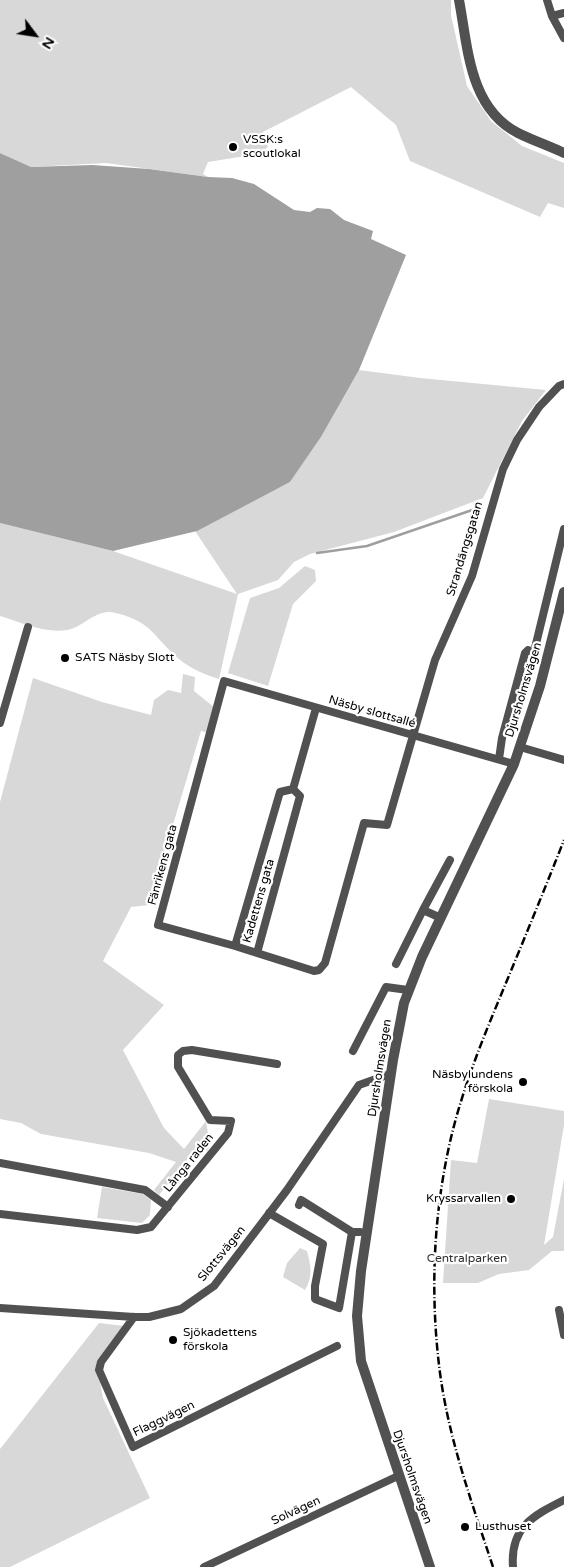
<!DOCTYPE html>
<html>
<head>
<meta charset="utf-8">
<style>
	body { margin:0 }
	#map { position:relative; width:564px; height:1567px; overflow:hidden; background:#fff; font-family:"Varela Round",sans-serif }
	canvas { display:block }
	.north { position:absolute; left:10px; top:10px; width:50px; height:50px; -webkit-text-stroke:4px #fff; paint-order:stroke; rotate:121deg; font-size:14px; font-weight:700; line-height:20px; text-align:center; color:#000 }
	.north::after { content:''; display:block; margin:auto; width:18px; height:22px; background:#000; clip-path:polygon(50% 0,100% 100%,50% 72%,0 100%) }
</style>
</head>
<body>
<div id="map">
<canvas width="564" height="1567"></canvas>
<div class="north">N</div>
</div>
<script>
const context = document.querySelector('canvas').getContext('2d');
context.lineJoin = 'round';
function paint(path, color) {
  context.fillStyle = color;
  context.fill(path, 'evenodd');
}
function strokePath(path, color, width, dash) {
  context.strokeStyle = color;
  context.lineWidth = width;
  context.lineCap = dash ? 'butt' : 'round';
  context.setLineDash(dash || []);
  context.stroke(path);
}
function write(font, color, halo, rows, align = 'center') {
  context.font = font + ' "Varela Round",sans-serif';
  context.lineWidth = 4.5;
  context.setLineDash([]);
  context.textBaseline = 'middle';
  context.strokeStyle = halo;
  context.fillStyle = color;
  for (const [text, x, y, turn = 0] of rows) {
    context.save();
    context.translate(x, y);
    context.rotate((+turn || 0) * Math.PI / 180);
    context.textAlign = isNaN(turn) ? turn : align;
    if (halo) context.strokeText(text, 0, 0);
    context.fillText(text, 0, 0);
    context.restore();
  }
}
paint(new Path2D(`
	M 0,0 L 451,0 L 451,15 L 467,86 L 491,121 L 522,146 L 564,163 L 564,208 L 548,203 L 540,217 L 410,161 L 396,125 L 351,87 L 263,132 L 268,147 L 258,154 L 208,162 L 203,174 L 208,177 L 106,163 L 31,167 L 0,153 Z
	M 359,370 L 420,378 L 546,390 L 522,421 L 483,498 L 394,532 L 310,554 L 294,562 L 278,580 L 238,594 L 219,679 C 206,675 189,668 179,659 C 153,637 153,622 116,613 C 97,607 84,627 67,630 C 46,634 20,622 0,616 L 0,523 L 113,551 L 237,594 L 195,531 L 290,482 L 321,437 Z
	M 305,566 L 315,570 L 316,581 L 293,604 L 268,686 L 228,673 L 250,598 L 279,588 Z
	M 183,674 L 195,677 L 194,691 L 215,708 L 208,733 L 201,731 L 149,905 L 131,907 L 103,961 L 164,1005 L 123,1050 L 164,1128 L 184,1149 L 206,1121 L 210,1146 L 207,1151 L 199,1145 L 159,1195 L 154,1190 L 176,1162 L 149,1153 L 41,1134 L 21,1123 L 0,1119 L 0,802 L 33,678 L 102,702 L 151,715 L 154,700 L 168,690 L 181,693 Z
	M 489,1099 L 564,1111 L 564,1125 L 544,1245 L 553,1237 L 564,1179 L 564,1251 L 552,1251 L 529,1270 L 499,1274 L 478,1283 L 443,1283 L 451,1160 L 477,1163 Z
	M 102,1187 L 143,1194 L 151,1200 L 150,1215 L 142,1223 L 97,1218 Z
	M 300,1248 L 307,1251 C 311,1266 313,1276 305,1290 L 283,1277 L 287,1263 Z
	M 99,1323 L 124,1326 L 97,1366 L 103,1398 L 150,1498 L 10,1567 L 0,1567 L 0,1449 Z`), '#d8d8d8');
paint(new Path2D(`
	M 0,153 L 31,167 L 92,165 L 149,169 L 208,177 L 232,178 L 254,184 L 294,210 L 310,212 L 317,208 L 330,209 L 344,220 L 373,231 L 371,239 L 406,255 L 359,370 L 321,437 L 290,482 L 197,531 L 113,551 L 0,523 Z`), '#9f9f9f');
strokePath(new Path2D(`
	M 317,553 L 367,546 L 481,507`), '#9f9f9f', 2.5);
strokePath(new Path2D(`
	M 547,0 L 552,16 L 564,38
	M 552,16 L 564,13
	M 316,708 L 293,789 L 300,796 L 257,953 L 314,971 L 319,970 L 325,963 L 364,823 L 387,825 L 435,660 L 472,576 L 503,469 L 517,440 L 539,407 L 559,386 L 564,384
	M 0,723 L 28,627
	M 520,747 L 564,760
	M 499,759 L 502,738 L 525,653 L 528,650 L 534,652 L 564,529
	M 293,789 L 280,792 L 235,946 L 158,925 L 224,681 L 514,764
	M 423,910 L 450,860
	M 235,946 L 257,953
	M 396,964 L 423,910 L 441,918
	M 353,1051 L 386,987 L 408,990
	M 0,1163 L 145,1190 L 168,1207
	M 299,1205 L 301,1200 L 352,1232 L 360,1232
	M 269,1213 L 323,1244 L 315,1286 L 315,1299 L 339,1308 L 352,1232
	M 0,1214 L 137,1230 L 151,1227 L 228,1133 L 231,1121 L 210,1120 L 178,1067 L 178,1055 L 183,1051 L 192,1050 L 277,1064
	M 0,1308 L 134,1317 L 149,1317 L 181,1309 L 214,1286 L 287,1190 L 359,1085 L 390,1074
	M 559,1310 L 564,1335
	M 134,1317 L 101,1362 L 99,1370 L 133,1447 L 337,1346
	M 204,1567 L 398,1476
	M 513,1567 C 510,1528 532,1516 564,1500`), '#515151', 8);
strokePath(new Path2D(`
	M 459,0 C 468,47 469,108 518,133 C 532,140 549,146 564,153
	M 430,1567 L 361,1361 L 357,1316 L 361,1271 L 393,1060 L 404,1003 L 422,957 L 514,764 L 540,686 L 564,592`), '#515151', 10);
strokePath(new Path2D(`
	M 493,1567 C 472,1503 449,1440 440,1373 C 430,1296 433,1217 450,1142 C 463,1085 486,1031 508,978 C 527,932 546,886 564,840`), '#000', 2.5, [8, 2.5, 1, 2.5]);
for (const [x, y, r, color] of [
	[233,147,5,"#000"],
	[65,658,5,"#000"],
	[523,1082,5,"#000"],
	[511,1199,5,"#000"],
	[173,1340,5,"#000"],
	[465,1527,5,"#000"]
]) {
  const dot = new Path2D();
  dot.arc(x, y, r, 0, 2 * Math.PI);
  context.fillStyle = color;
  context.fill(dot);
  strokePath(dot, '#fff', 2);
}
write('12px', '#000', '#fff', [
	["VSSK:s",243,140],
	["scoutlokal",243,154],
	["SATS Näsby Slott",75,658],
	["Näsbylundens",513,1075,"right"],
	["förskola",513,1089,"right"],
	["Kryssarvallen",501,1199,"right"],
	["Sjökadettens",183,1333],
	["förskola",183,1347],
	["Lusthuset",475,1527]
], 'left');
write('12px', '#000', '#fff', [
	["Strandängsgatan",465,549,-73],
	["Djursholmsvägen",524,690,-73],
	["Näsby slottsallé",372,712,16],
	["Fänrikens gata",163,865,-75],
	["Kadettens gata",259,901,-74],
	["Djursholmsvägen",380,1068,-81],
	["Långa raden",189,1163,-51],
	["Slottsvägen",222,1254,-51],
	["Flaggvägen",164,1419,-26],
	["Djursholmsvägen",412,1477,71],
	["Solvägen",296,1511,-25]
]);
write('12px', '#2f2f2f', '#fff', [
	["Centralparken",467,1259]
]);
</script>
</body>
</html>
